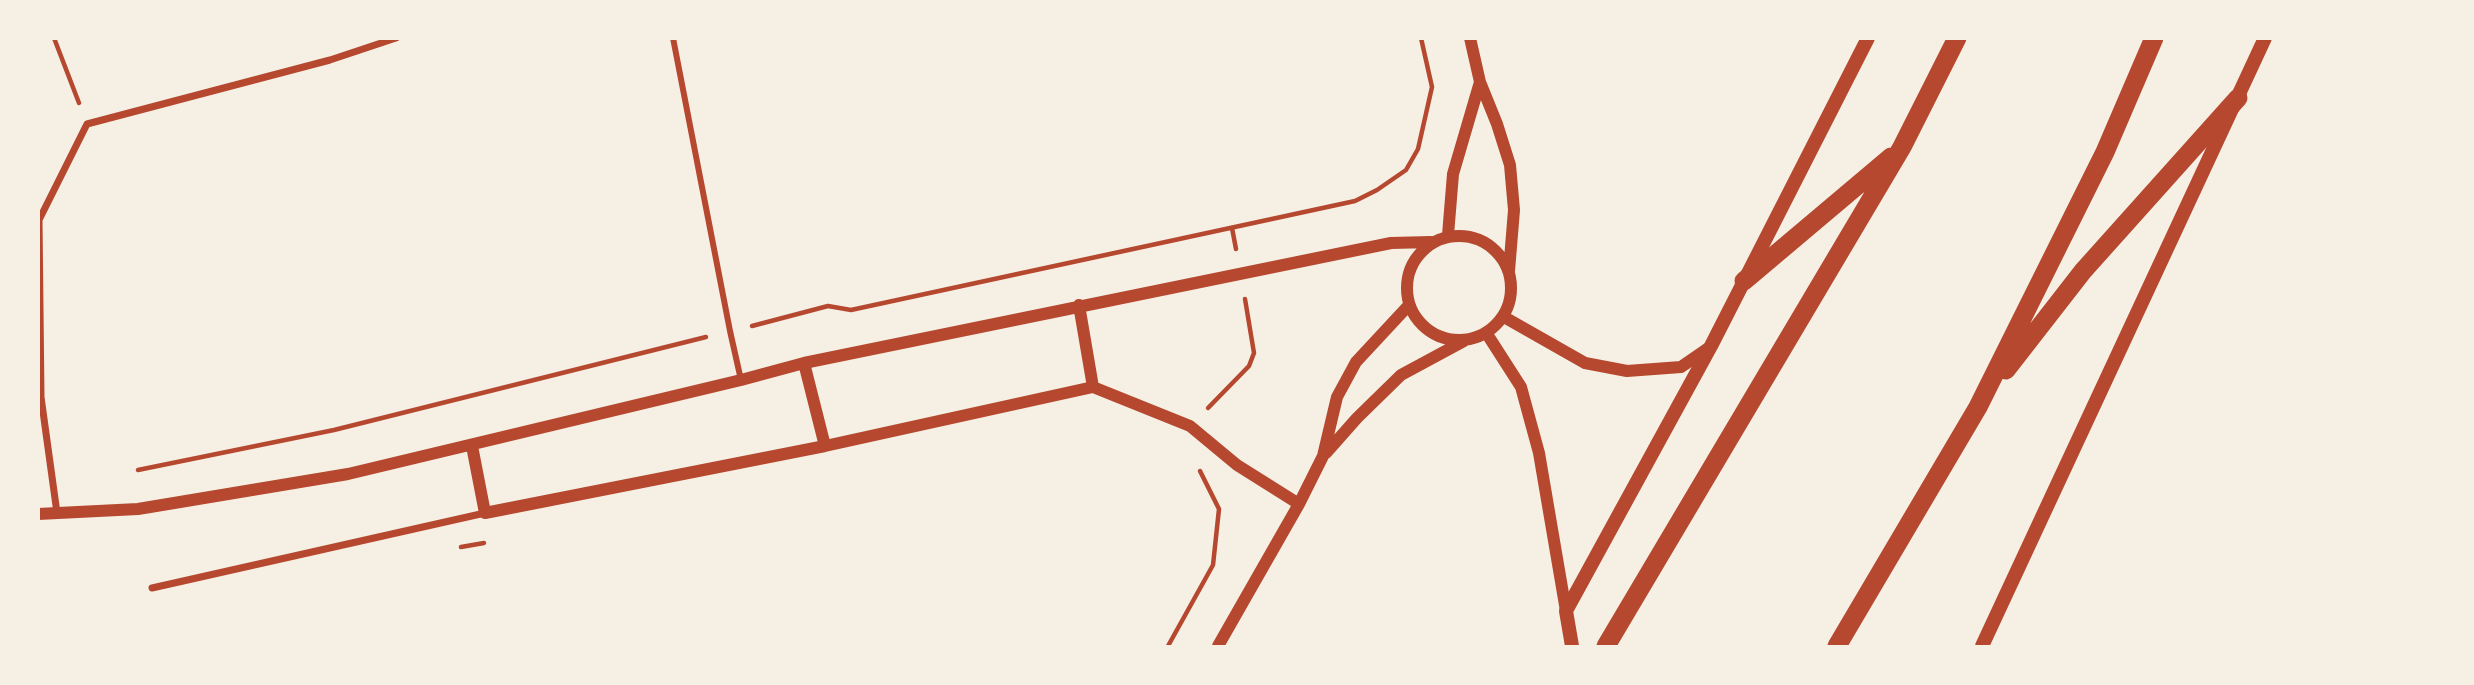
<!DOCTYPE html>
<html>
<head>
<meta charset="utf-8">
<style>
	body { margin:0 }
	#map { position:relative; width:2474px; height:685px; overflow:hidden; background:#f6efe4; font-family:Roboto,sans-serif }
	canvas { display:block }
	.frame { position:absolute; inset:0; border:40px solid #f6efe4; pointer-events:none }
</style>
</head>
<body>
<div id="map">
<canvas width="2474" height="685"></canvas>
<div class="frame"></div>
</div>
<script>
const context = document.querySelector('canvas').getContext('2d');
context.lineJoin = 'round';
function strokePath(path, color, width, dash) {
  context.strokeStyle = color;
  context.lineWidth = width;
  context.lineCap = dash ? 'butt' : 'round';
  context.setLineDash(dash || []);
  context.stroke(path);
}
strokePath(new Path2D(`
	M 54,38 L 79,103
	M 1232,228 L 1236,249
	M 752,326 L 828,306 L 851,310 L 1355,201 L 1377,190 L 1406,170 L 1418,149 L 1432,87 L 1421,38
	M 1208,408 L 1249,366 L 1254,353 L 1245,299
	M 138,470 L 334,430 L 706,337
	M 461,547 L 484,543
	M 1168,646 L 1213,565 L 1219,509 L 1200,471`), '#b5482f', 4.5);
strokePath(new Path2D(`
	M 673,38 L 730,331 L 741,380`), '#b5482f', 6);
strokePath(new Path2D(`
	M 57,513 L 41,397 L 39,220 L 87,124 L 330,60 L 396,38
	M 152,588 L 485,513`), '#b5482f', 7);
strokePath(new Path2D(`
	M 1470,38 L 1480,82 L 1497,124 L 1510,165 L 1514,210 L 1509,271
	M 1448,235 L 1453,174 L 1480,82
	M1407 288a52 52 0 1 1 104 0a52 52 0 1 1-104 0Z
	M 1079,305 L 1093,387
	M 1504,317 L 1585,363 L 1627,371 L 1681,367 L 1710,347
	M 1487,334 L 1521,387 L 1539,453 L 1566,611
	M 804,363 L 825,446
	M 472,446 L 485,513 L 825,446 L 1093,387 L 1190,426 L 1237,465 L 1299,504
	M 1326,453 L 1357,418 L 1401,375 L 1464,341
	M 38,514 L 138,509 L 348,474 L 741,380 L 804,363 L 1391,243 L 1431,242
	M 1218,646 L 1299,504 L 1323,456 L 1337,397 L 1356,362 L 1409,305`), '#b5482f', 12);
strokePath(new Path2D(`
	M 1572,646 L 1566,611 L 1711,346 L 1868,38
	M 1982,646 L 2265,38`), '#b5482f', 14);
strokePath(new Path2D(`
	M 1744,281 L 1891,157
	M 2006,370 L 2083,271 L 2238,98
	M 1606,646 L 1902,147 L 1957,38
	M 1837,646 L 1978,407 L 2105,152 L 2154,38`), '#b5482f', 19);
</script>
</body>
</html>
